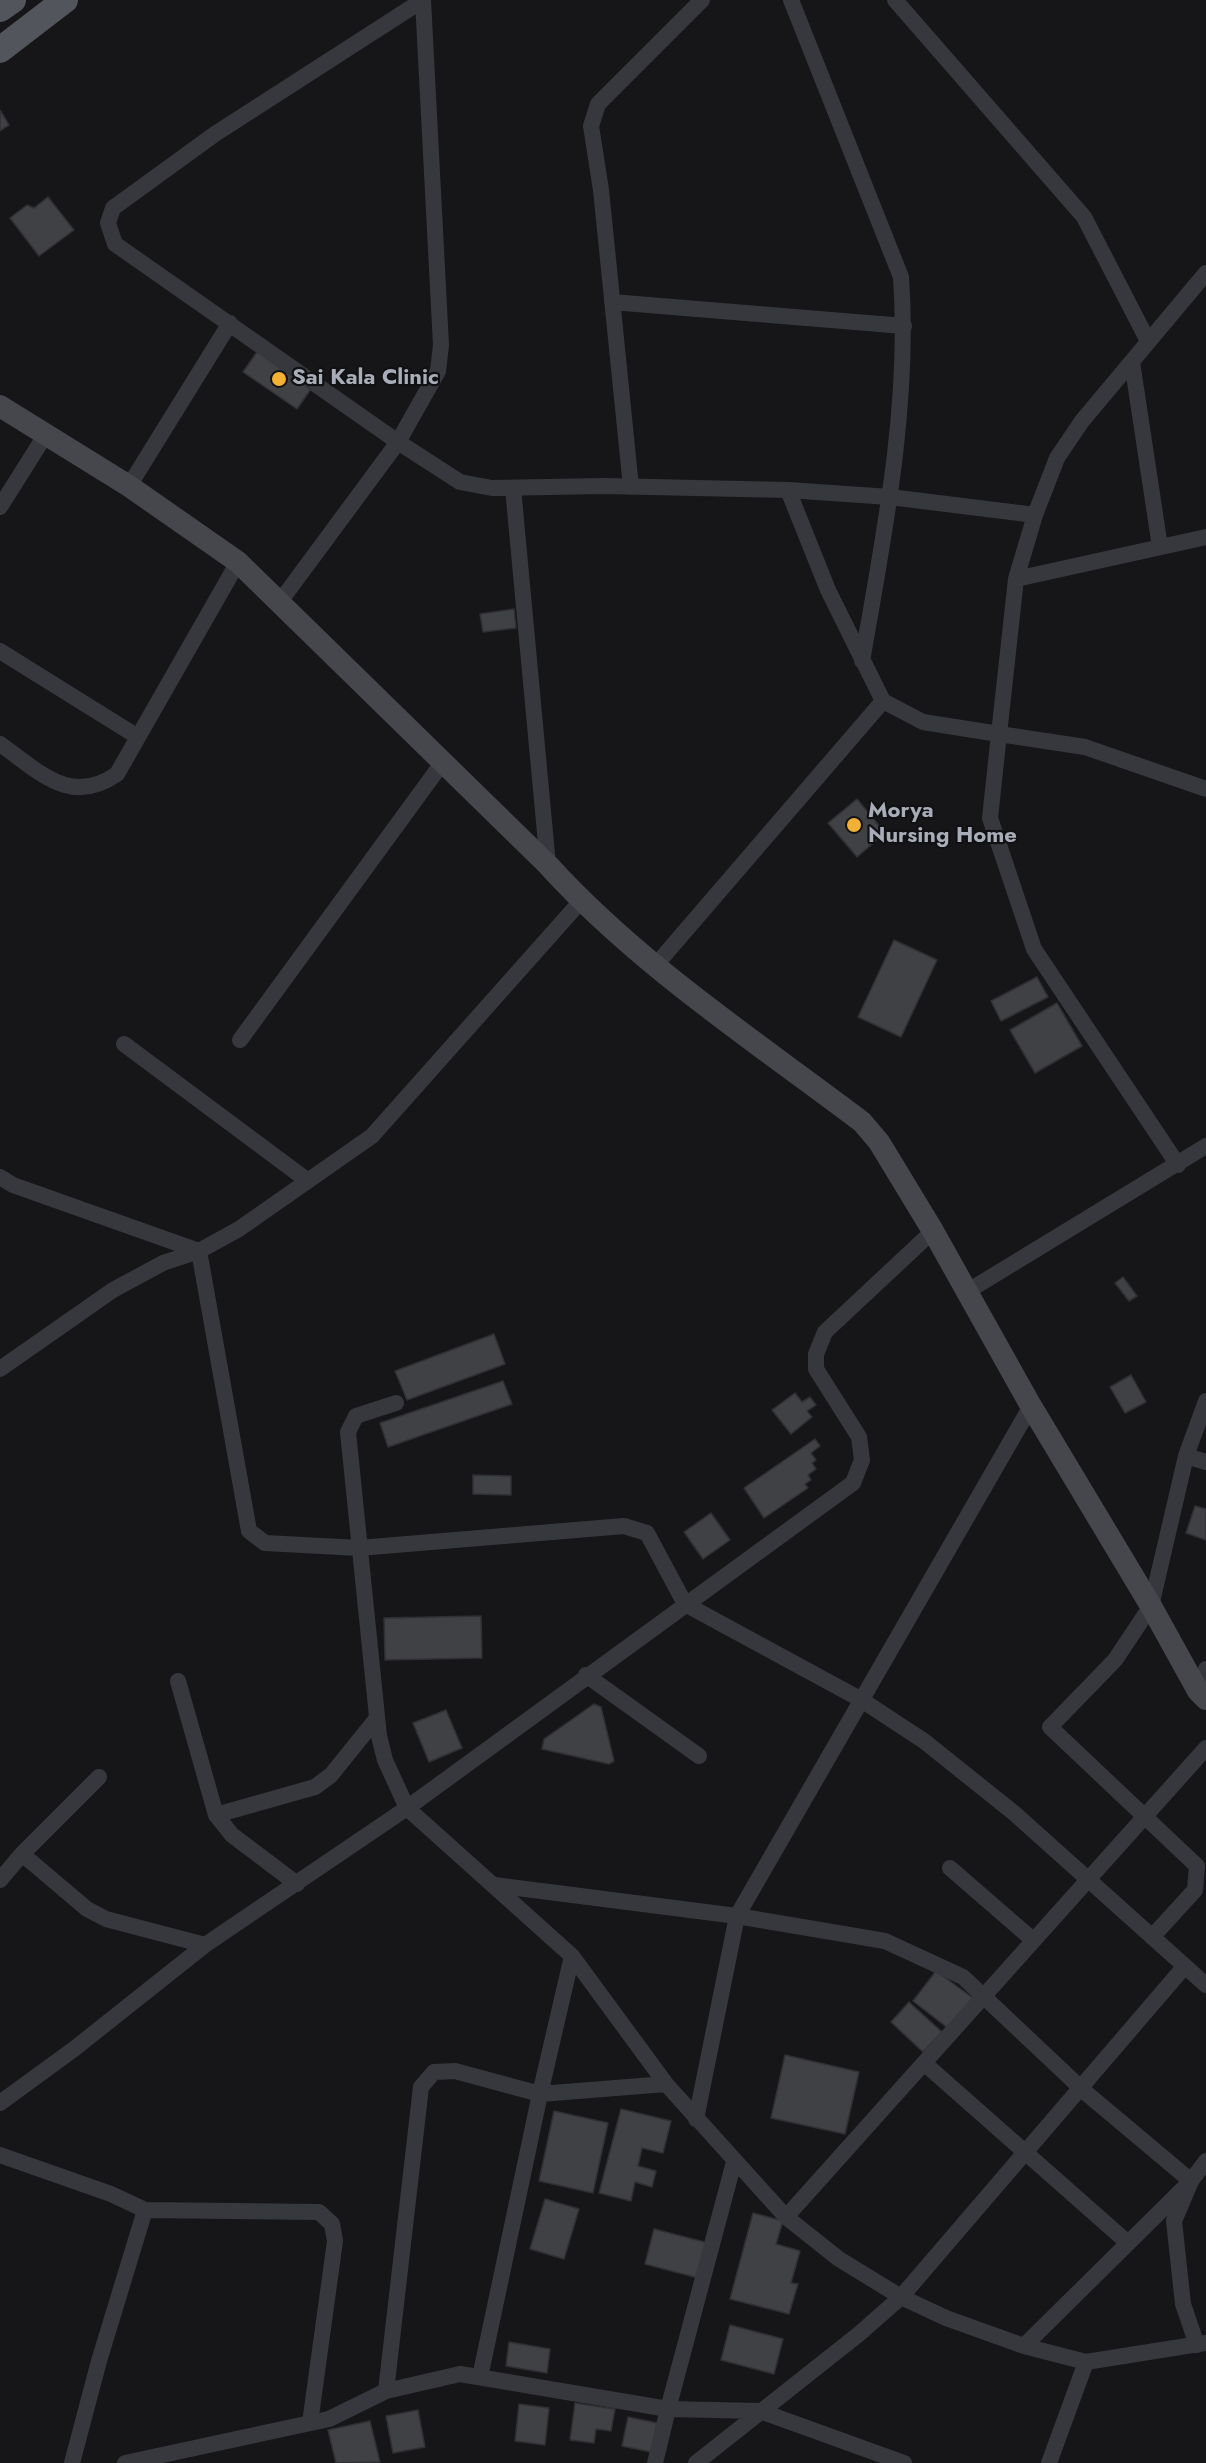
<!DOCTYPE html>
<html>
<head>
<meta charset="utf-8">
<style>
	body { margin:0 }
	canvas { display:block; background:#161618 }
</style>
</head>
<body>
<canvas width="1206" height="2463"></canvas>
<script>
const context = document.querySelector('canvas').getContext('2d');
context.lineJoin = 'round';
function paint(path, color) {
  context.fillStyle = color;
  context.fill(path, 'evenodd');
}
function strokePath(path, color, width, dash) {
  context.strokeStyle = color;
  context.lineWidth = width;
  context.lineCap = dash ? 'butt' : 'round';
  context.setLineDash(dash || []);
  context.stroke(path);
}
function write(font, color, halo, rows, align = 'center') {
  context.font = font + ' Jost,sans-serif';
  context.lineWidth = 4.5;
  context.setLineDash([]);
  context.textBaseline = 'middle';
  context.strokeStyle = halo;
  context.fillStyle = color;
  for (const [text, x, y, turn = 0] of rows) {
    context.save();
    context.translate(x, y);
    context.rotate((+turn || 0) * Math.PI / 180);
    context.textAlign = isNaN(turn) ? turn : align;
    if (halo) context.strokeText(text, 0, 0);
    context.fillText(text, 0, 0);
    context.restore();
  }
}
const building = new Path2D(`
	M 0,110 L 9,125 L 0,131 Z
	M 48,197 L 74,230 L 39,256 L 10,218 L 27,205 L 34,208 Z
	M 259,349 L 313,386 L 297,409 L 243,372 Z
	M 514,609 L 516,628 L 483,632 L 480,614 Z
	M 857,799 L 885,833 L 857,857 L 828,823 Z
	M 894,940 L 937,960 L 901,1037 L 858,1017 Z
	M 1037,977 L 1048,997 L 1001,1021 L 991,1001 Z
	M 1057,1003 L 1082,1046 L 1035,1073 L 1010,1030 Z
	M 1123,1277 L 1137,1296 L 1129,1301 L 1115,1283 Z
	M 494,1334 L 505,1364 L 407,1400 L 395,1371 Z
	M 1131,1375 L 1146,1402 L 1125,1413 L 1110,1387 Z
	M 503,1381 L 512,1404 L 388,1447 L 380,1423 Z
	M 795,1393 L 802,1402 L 810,1397 L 816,1405 L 807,1411 L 812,1417 L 791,1434 L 772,1410 Z
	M 815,1439 L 820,1446 L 811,1453 L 816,1460 L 812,1463 L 816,1469 L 808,1475 L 811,1480 L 805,1484 L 808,1488 L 764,1518 L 744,1488 Z
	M 473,1475 L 511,1476 L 511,1495 L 473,1494 Z
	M 1195,1506 L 1206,1509 L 1206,1540 L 1186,1533 Z
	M 711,1513 L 730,1540 L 703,1559 L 684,1532 Z
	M 481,1616 L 482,1658 L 385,1660 L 384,1618 Z
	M 594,1704 L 601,1707 L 614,1761 L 609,1764 L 542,1749 L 544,1739 Z
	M 446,1710 L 462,1748 L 429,1762 L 413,1723 Z
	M 936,1971 L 973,1998 L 949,2029 L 913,2001 Z
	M 909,2002 L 942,2032 L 923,2052 L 891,2022 Z
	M 785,2055 L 859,2072 L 845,2134 L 771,2118 Z
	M 621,2109 L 671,2121 L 663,2153 L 642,2148 L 638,2166 L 656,2171 L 652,2187 L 635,2182 L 631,2201 L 599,2193 Z
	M 554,2111 L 608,2123 L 593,2193 L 539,2181 Z
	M 545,2199 L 579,2209 L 564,2259 L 530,2249 Z
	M 753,2213 L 783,2221 L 776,2244 L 800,2251 L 791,2283 L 798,2284 L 789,2314 L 730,2299 Z
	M 654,2229 L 708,2243 L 698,2278 L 645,2264 Z
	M 730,2325 L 783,2339 L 774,2374 L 721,2360 Z
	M 509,2342 L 550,2349 L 547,2373 L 506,2366 Z
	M 575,2403 L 615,2409 L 611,2431 L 596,2429 L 594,2443 L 570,2440 Z
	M 519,2404 L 549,2408 L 545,2445 L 515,2441 Z
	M 418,2410 L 425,2447 L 393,2453 L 386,2416 Z
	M 628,2417 L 657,2423 L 651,2452 L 622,2446 Z
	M 370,2421 L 380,2462 L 336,2463 L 328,2430 Z`);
paint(building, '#404145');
strokePath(building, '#303034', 1.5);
strokePath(new Path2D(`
	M 423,0 L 215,134 L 113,208 L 108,223 L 115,244 L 398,442 L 460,482 L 492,488 L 605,486 L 788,490 L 828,590 L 883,701 L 923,722 L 999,734 L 1016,579 L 1035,515 L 1057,458 L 1082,421 L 1206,273
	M 791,0 L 901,277 C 910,405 884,535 862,661
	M 895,0 L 1084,217 L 1148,341
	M 612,302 L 904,326
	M 1132,362 L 1160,547
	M 129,486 L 230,323
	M 631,487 L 601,190 L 591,126 L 598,104 L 702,0
	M 513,488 L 548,865
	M 788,490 L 890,497 L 1035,515
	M 0,507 L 46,434
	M 1016,579 L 1206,537
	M 279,603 L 398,442 L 438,371 L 441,345 L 423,0
	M 0,651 L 138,737
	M 0,744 C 39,771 70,807 117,774 L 238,562
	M 655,966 L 883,701
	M 240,1040 L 443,762
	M 124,1044 L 308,1181
	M 1178,1165 L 1034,949 L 990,818 L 999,734 L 1085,747 L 1206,789
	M 0,1177 L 13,1185 L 199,1251 L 249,1531 L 265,1543 L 359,1548 L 624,1526 L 647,1533 L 685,1604 L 860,1699 L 924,1741 L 1014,1813 L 1206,1985
	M 968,1291 L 1206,1146
	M 0,1369 L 113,1290 L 163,1263 L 199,1251 L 239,1229 L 372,1136 L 581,901
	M 396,1403 L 356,1416 L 348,1432 L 379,1736 L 385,1760 L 407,1808 L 572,1956 L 666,2084 L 786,2217 L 839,2259 L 901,2297 L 946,2318 L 1024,2346 L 1086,2362 L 1206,2343
	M 1186,1456 L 1206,1462
	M 586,1675 L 699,1756
	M 178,1681 L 216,1815 L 232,1835 L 297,1884
	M 1198,1691 L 1206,1669
	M 216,1815 L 315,1787 L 331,1775 L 377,1718
	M 22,1854 L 87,1909 L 106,1919 L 205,1945
	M 950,1868 L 1033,1940
	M 0,1880 L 22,1854 L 99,1777
	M 494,1885 L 737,1916 L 885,1941 L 963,1977 L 1085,2092 L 1191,2181 L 1174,2221 L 1183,2304 L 1197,2345
	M 1152,1937 L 1195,1890 L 1197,1866 L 1050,1727 L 1115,1660 L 1151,1606 L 1186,1456 L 1206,1401
	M 924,2063 L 1128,2243
	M 0,2103 L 74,2049 L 205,1945 L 407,1808 L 853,1483 L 862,1460 L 859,1437 L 816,1369 L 816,1354 L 825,1332 L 933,1231
	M 696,2119 L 737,1916 L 1031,1406
	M 0,2155 L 111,2194 L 145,2210 L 99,2361 L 72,2463
	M 734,2162 L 668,2409 L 760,2411 L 904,2463
	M 145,2210 L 319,2212 L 332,2224 L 335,2241 L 310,2423
	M 786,2217 L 1206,1748
	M 1024,2346 L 1191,2181 L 1206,2161
	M 480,2377 L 540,2094 L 572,1956
	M 386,2391 L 460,2374 L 668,2409 L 655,2463
	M 125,2463 L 329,2419 L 386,2391 L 421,2087 L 434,2072 L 455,2071 L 540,2094 L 666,2084
	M 696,2463 L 859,2334 L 901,2297 L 1185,1966
	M 1049,2463 L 1086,2362`), '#37383d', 16);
strokePath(new Path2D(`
	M 0,406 L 129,486 L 238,562 L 548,865 C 639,965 755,1041 862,1122 L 879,1142 L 933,1231 L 1031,1406 L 1151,1606 L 1198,1691 L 1206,1699`), '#45474d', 22);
strokePath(new Path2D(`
	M 0,9 L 13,0
	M 0,50 L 65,0`), '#53555c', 26);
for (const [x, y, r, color] of [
	[279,379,8,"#f2b134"],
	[854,825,8,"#f2b134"]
]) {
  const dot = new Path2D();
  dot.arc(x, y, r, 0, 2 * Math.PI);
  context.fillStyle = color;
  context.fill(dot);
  strokePath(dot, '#111113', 2);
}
write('bold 22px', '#a8adb8', '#111113', [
	["Sai Kala Clinic",292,379],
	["Morya",868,812],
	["Nursing Home",868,837]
], 'left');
</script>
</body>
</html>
